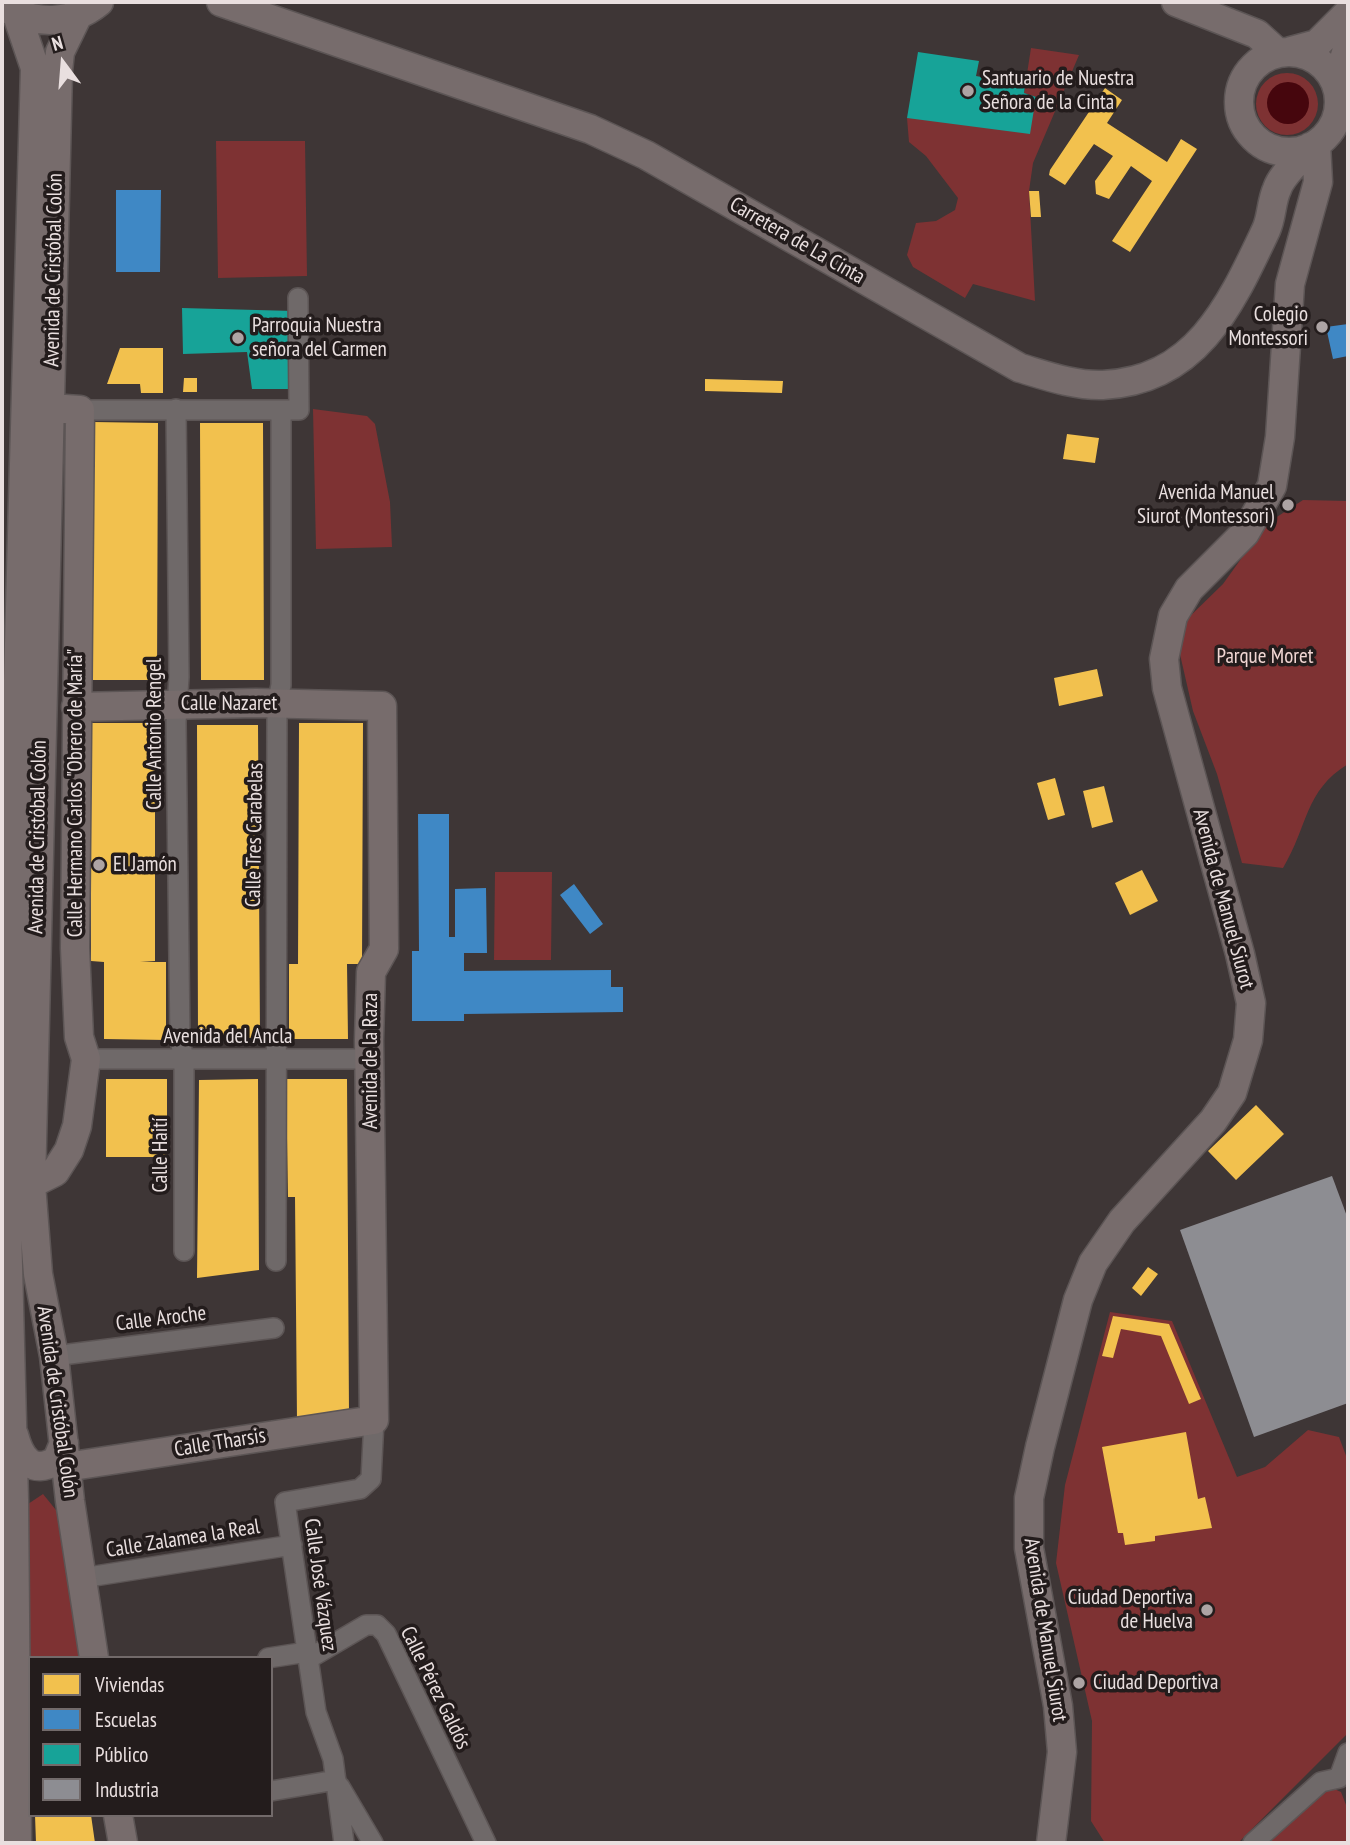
<!DOCTYPE html>
<html>
<head>
<meta charset="utf-8">
<style>
	body { margin:0 }
	#map { position:relative; width:1350px; height:1845px; overflow:hidden; background:#3e3636; font-family:"PT Sans Narrow",sans-serif }
	canvas { display:block }
	.frame { position:absolute; inset:0; border:4px solid #e9dfdf; pointer-events:none }
	.legend { position:absolute; left:28px; top:1656px; width:245px; height:161px; box-sizing:border-box; background:#231c1c; border:2px solid #726a6a; margin:0; padding:9px 12px; list-style:none; font-size:21px; color:#e9dfdf }
	.legend li { display:flex; align-items:center; gap:14px; height:35px }
	.legend b { width:35px; border:2px solid #726a6a }
	.north { position:absolute; left:28px; top:28px; width:70px; height:70px; -webkit-text-stroke:5px #231c1c; paint-order:stroke; rotate:344deg; font-size:19px; font-weight:700; line-height:28px; text-align:center; color:#e9dfdf }
	.north::after { content:''; display:block; margin:auto; width:24px; height:32px; background:#e9dfdf; clip-path:polygon(50% 0,100% 100%,50% 72%,0 100%) }
</style>
</head>
<body>
<div id="map">
<canvas width="1350" height="1845"></canvas>
<div class="frame"></div>
<ul class="legend">
<li><b style="height:19px;background:#f2c14e"></b>Viviendas</li>
<li><b style="height:19px;background:#3f88c5"></b>Escuelas</li>
<li><b style="height:19px;background:#17a398"></b>Público</li>
<li><b style="height:19px;background:#8d8d92"></b>Industria</li>
</ul>
<div class="north">N</div>
</div>
<script>
const context = document.querySelector('canvas').getContext('2d');
context.lineJoin = 'round';
function paint(path, color) {
  context.fillStyle = color;
  context.fill(path, 'evenodd');
}
function strokePath(path, color, width, dash) {
  context.strokeStyle = color;
  context.lineWidth = width;
  context.lineCap = dash ? 'butt' : 'round';
  context.setLineDash(dash || []);
  context.stroke(path);
}
function write(font, color, halo, rows, align = 'center') {
  context.font = font + ' "PT Sans Narrow",sans-serif';
  context.lineWidth = 7;
  context.setLineDash([]);
  context.textBaseline = 'middle';
  context.strokeStyle = halo;
  context.fillStyle = color;
  for (const [text, x, y, turn = 0] of rows) {
    context.save();
    context.translate(x, y);
    context.rotate((+turn || 0) * Math.PI / 180);
    context.textAlign = isNaN(turn) ? turn : align;
    if (halo) context.strokeText(text, 0, 0);
    context.fillText(text, 0, 0);
    context.restore();
  }
}
paint(new Path2D(`
	M 1031,48 L 1079,55 L 1033,163 L 1029,191 L 1035,301 L 973,284 L 965,298 L 913,267 L 907,255 L 916,223 L 936,221 L 955,210 L 958,198 L 926,156 L 909,142 L 907,118 L 1036,97 L 1024,93 Z
	M1256 104a31 31 0 1 1 62 0a31 31 0 1 1-62 0Z
	M 216,141 L 305,141 L 307,276 L 218,278 Z
	M 313,409 L 367,416 L 375,424 L 390,502 L 392,547 L 316,549 Z
	M 1303,500 L 1348,501 L 1348,764 C 1304,791 1308,827 1283,868 L 1242,863 L 1217,774 L 1193,711 L 1179,650 L 1184,622 L 1223,584 L 1266,524 Z
	M 495,872 L 552,872 L 551,960 L 494,960 Z
	M 1110,1312 L 1172,1321 L 1237,1477 L 1265,1467 L 1308,1430 L 1339,1437 L 1348,1461 L 1348,1733 L 1238,1843 L 1105,1843 L 1091,1821 L 1092,1721 L 1056,1563 L 1065,1485 Z
	M 43,1494 L 60,1515 L 83,1658 L 30,1658 L 30,1743 L 25,1506 Z
	M 1332,1788 L 1341,1792 L 1348,1810 L 1348,1843 L 1264,1843 L 1321,1792 Z`), '#7e3233');
paint(new Path2D(`
	M1267 103a21 21 0 1 1 42 0a21 21 0 1 1-42 0Z`), '#46060d');
paint(new Path2D(`
	M 1105,88 L 1122,100 L 1107,123 L 1167,162 L 1181,139 L 1197,149 L 1130,252 L 1112,241 L 1152,181 L 1131,166 L 1109,199 L 1096,194 L 1095,181 L 1113,156 L 1094,144 L 1065,185 L 1049,175 L 1050,170 Z
	M 1029,191 L 1039,191 L 1041,217 L 1031,217 Z
	M 120,348 L 163,348 L 163,393 L 141,393 L 140,384 L 107,384 Z
	M 184,378 L 197,378 L 197,392 L 183,392 Z
	M 705,379 L 783,381 L 782,393 L 705,391 Z
	M 93,422 L 158,423 L 157,680 L 92,680 Z
	M 200,423 L 263,423 L 264,680 L 201,680 Z
	M 1067,434 L 1099,438 L 1095,463 L 1063,459 Z
	M 1097,669 L 1103,696 L 1059,706 L 1054,678 Z
	M 91,723 L 155,723 L 155,961 L 140,962 L 166,962 L 166,1040 L 104,1039 L 104,962 L 91,961 Z
	M 299,723 L 363,723 L 362,964 L 347,964 L 348,1039 L 289,1039 L 289,964 L 298,964 Z
	M 197,725 L 258,725 L 260,1038 L 198,1038 Z
	M 1055,778 L 1065,815 L 1048,820 L 1037,783 Z
	M 1104,786 L 1113,822 L 1092,828 L 1083,791 Z
	M 1142,870 L 1158,901 L 1130,915 L 1115,883 Z
	M 106,1079 L 167,1079 L 167,1157 L 106,1157 Z
	M 258,1079 L 259,1270 L 197,1278 L 199,1080 Z
	M 286,1079 L 347,1079 L 349,1414 L 297,1421 L 295,1197 L 288,1197 Z
	M 1256,1105 L 1284,1134 L 1236,1180 L 1208,1151 Z
	M 1148,1267 L 1158,1274 L 1141,1296 L 1132,1288 Z
	M 1113,1316 L 1169,1324 L 1201,1399 L 1189,1404 L 1161,1336 L 1121,1329 L 1113,1358 L 1102,1356 Z
	M 1186,1432 L 1198,1499 L 1205,1497 L 1212,1528 L 1155,1536 L 1155,1541 L 1125,1545 L 1123,1533 L 1118,1533 L 1102,1447 Z
	M 35,1815 L 91,1815 L 95,1843 L 36,1843 Z`), '#f2c14e');
paint(new Path2D(`
	M 116,190 L 161,190 L 160,272 L 116,272 Z
	M 1348,324 L 1348,356 L 1333,359 L 1326,327 Z
	M 418,814 L 449,814 L 449,937 L 455,937 L 455,889 L 486,888 L 487,953 L 464,953 L 464,971 L 611,970 L 611,987 L 623,987 L 623,1012 L 464,1014 L 464,1021 L 412,1021 L 412,951 L 419,951 Z
	M 574,884 L 603,924 L 590,934 L 560,895 Z`), '#3f88c5');
paint(new Path2D(`
	M 918,52 L 979,61 L 976,76 L 1025,85 L 1024,93 L 1036,97 L 1030,134 L 907,118 Z
	M 182,308 L 294,311 L 295,389 L 252,389 L 247,352 L 183,354 Z`), '#17a398');
paint(new Path2D(`
	M 1332,1176 L 1348,1219 L 1348,1403 L 1254,1437 L 1180,1230 Z`), '#8d8d92');
const street = new Path2D(`
	M 176,409 L 179,677 L 176,722 L 180,1040 L 184,1060 L 184,1251
	M 80,410 L 299,410 L 298,298
	M 86,1059 L 370,1059
	M 276,1261 L 277,704 L 281,685 L 281,411
	M 54,1356 L 274,1328
	M 82,1578 L 292,1545
	M 268,1658 L 307,1652
	M 308,1659 L 366,1625 L 377,1625 L 386,1634 L 486,1843
	M 1339,1778 L 1348,1753
	M 340,1787 L 373,1843
	M 271,1791 L 336,1780
	M 344,1843 L 333,1759 L 316,1712 L 285,1502 L 360,1489 L 371,1479 L 374,1420
	M 1253,1843 L 1321,1782 L 1339,1778`);
const secondary = new Path2D(`
	M 221,2 L 590,129 L 646,155 L 1020,368 C 1047,376 1075,386 1103,385 C 1197,381 1231,304 1266,230 C 1272,217 1271,202 1277,189 C 1282,174 1300,160 1310,147
	M 1176,2 L 1257,34 L 1278,53
	M 4,7 C 35,25 71,25 99,2
	M 78,15 L 60,52 L 58,71 L 31,1184 L 38,1274 L 54,1356 L 70,1501 L 94,1658
	M 1291,51 L 1317,44 L 1348,13
	M1239 102a50 50 0 1 1 100 0a50 50 0 1 1-100 0Z
	M 1336,85 L 1348,46
	M 31,1184 L 55,1172 L 69,1150 L 77,1126 L 86,1059 L 79,1037 L 75,948 L 80,410 L 50,408
	M 14,1435 C 20,1458 32,1476 57,1460 L 64,1443
	M 66,1467 L 374,1420 L 369,1040 L 371,972 L 384,949 L 382,706 L 256,703 L 76,707
	M 118,1815 L 123,1843
	M 17,1843 L 14,1500 L 5,1148 L 35,68 L 17,15
	M 1051,1843 L 1062,1752 L 1058,1706 L 1029,1548 L 1029,1498 L 1040,1447 L 1078,1300 L 1093,1263 L 1122,1221 L 1213,1121 L 1232,1093 L 1248,1040 L 1251,1003 L 1240,954 L 1167,688 L 1164,659 L 1173,616 L 1189,589 L 1245,533 L 1272,486 L 1280,437 L 1290,284 L 1318,182 L 1316,144`);
strokePath(street, '#5c5555', 22);
strokePath(secondary, '#5c5555', 31);
strokePath(street, '#6f6969', 19);
strokePath(secondary, '#776c6c', 28);
for (const [x, y, r, color] of [
	[968,91,7,"#ada4a4"],
	[1322,327,7,"#ada4a4"],
	[238,338,7,"#ada4a4"],
	[1288,505,7,"#ada4a4"],
	[99,865,7,"#ada4a4"],
	[1207,1610,7,"#ada4a4"],
	[1079,1683,7,"#ada4a4"]
]) {
  const dot = new Path2D();
  dot.arc(x, y, r, 0, 2 * Math.PI);
  context.fillStyle = color;
  context.fill(dot);
  strokePath(dot, '#231c1c', 2.5);
}
write('21px', '#e9dfdf', '#231c1c', [
	["Santuario de Nuestra",982,79],
	["Señora de la Cinta",982,103],
	["Colegio",1308,315,"right"],
	["Montessori",1308,339,"right"],
	["Parroquia Nuestra",252,326],
	["señora del Carmen",252,350],
	["Avenida Manuel",1274,493,"right"],
	["Siurot (Montessori)",1274,517,"right"],
	["El Jamón",113,865],
	["Ciudad Deportiva",1193,1598,"right"],
	["de Huelva",1193,1622,"right"],
	["Ciudad Deportiva",1093,1683]
], 'left');
write('21px', '#e9dfdf', '#231c1c', [
	["Carretera de La Cinta",797,241,30],
	["Avenida de Cristóbal Colón",54,270,-89],
	["Calle Nazaret",229,704],
	["Calle Antonio Rengel",155,734,-90],
	["Calle Hermano Carlos \"Obrero de María\"",76,793,-90],
	["Calle Tres Carabelas",255,835,-89],
	["Avenida de Cristóbal Colón",38,837,-89],
	["Avenida de Manuel Siurot",1223,899,75],
	["Avenida del Ancla",228,1037],
	["Avenida de la Raza",371,1061,-90],
	["Calle Haití",161,1155,-90],
	["Calle Aroche",161,1319,-7],
	["Avenida de Cristóbal Colón",57,1402,82],
	["Calle Tharsis",220,1443,-9],
	["Calle Zalamea la Real",183,1539,-9],
	["Calle José Vázquez",320,1585,82],
	["Avenida de Manuel Siurot",1045,1630,81],
	["Calle Pérez Galdós",435,1688,64]
]);
write('21px', '#f1d6d3', '#231c1c', [
	["Parque Moret",1265,657]
]);
</script>
</body>
</html>
